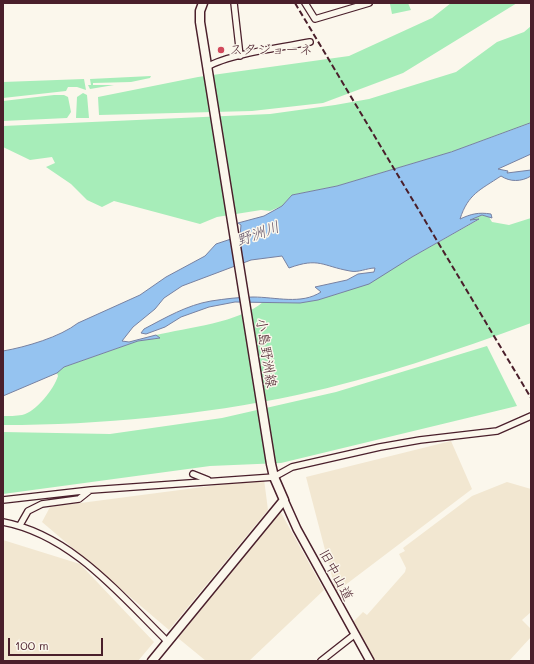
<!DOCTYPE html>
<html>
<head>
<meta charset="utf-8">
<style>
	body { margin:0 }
	#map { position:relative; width:534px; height:664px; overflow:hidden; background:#fbf7ec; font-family:Mali,sans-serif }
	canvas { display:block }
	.frame { position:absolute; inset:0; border:4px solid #4a1f2b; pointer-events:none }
	.scale { position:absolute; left:8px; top:638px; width:95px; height:18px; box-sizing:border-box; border:2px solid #4a1f2b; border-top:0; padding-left:5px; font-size:12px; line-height:14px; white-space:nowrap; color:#4a1f2b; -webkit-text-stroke:3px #fbf7ec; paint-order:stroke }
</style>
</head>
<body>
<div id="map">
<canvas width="534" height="664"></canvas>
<div class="frame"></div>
<div class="scale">100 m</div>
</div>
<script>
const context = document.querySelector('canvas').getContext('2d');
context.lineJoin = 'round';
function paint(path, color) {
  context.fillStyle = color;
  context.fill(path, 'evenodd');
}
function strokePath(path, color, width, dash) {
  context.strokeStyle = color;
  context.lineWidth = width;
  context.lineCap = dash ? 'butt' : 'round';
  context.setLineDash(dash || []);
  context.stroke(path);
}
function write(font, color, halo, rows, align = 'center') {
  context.font = font + ' Mali,"Klee One",sans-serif';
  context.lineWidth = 3;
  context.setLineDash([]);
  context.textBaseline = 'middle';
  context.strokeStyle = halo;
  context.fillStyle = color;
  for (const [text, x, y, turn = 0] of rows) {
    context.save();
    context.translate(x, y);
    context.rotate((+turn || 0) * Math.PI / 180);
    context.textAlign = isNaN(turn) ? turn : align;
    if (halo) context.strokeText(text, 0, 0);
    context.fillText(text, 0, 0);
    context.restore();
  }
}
paint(new Path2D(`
	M 451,441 L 472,489 L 336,592 L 306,477 Z
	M 264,479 L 268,510 L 169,630 L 42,522 L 50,507 Z
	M 507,482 L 531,489 L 531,612 L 522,620 L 531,629 L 531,637 L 509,661 L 374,661 L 353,622 L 363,612 L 367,615 L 405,572 L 406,568 L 399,554 L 405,551 L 403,548 L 472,496 Z
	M 280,511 L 324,590 L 249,661 L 206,661 L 178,638 Z
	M 3,540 L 80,564 L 154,642 L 138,661 L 3,661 Z`), '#f2e7d1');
paint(new Path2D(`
	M 394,3 L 408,3 L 411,10 L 392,14 L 390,4 Z
	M 451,3 L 517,3 L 403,73 L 323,103 L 252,111 L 99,115 L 98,97 L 198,77 L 349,56 L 432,18 Z
	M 531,26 L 531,123 L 451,152 L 337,186 L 292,195 L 282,206 L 270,211 L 261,210 L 217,217 L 200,224 L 114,201 L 102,207 L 87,200 L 71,184 L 46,167 L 55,163 L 52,157 L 30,160 L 3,147 L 3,126 L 270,114 L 335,105 L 369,99 L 456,72 L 497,42 L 524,32 Z
	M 151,76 L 150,78 L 131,82 L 93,83 L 93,85 L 114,85 L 90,89 L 88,85 L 91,85 L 90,79 Z
	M 84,79 L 86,90 L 77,87 L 68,87 L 66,91 L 3,98 L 3,82 Z
	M 83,93 L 87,95 L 89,118 L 76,118 L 77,97 Z
	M 54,95 L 64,95 L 68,97 L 71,112 L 67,118 L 3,121 L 3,101 Z
	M 482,215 L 489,217 L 492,222 L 509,225 L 531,218 L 531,323 C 455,351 376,378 297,395 C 202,415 101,425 3,425 L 3,416 C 9,416 16,416 22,415 C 36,412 54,389 58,376 L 57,373 L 64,367 L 138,341 L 159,338 L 156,335 C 186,328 241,322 263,302 L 300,303 L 318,300 L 343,292 L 412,257 L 478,220 L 469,220 Z
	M 487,346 L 517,406 L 281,463 L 210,466 L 3,494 L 3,432 L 110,434 L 222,418 L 336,392 Z`), '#a7edb9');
const water = new Path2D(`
	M 531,123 L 531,154 L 498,169 L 508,171 L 507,173 L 531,170 L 531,176 C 521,182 510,182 501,176 C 480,190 468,194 460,219 C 471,214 478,212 491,214 L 492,218 L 482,215 L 470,220 L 479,219 L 412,257 L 369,284 L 318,300 L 300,303 L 235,302 L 209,307 L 181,317 L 165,327 L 146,334 L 141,333 L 144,329 C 165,318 187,305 211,301 C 224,299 240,297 253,297 C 276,297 301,305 321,292 L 315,287 L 347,280 L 358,274 L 374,272 L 375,268 C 367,268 358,273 350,271 C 322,266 319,257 289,268 L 282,256 L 251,260 L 182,286 L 164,298 L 155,309 L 133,327 L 122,341 L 129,342 L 156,335 L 160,338 L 138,341 L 64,367 L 57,373 L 3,396 L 3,351 C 26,347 60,337 78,323 L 140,295 L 166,277 L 205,256 L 216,244 L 240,236 L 241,225 L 238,223 L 264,216 L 282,206 L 292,195 L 337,186 L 451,152 Z`);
paint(water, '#95c3f0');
strokePath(water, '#7781a1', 1);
const minor = new Path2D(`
	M 234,3 L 240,56
	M 305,3 L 315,19 L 369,3
	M 207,67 C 228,54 284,47 310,42
	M 193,474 L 208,480
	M 3,500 L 91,490 L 274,477 L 292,467 L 380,447 L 420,440 L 497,431 L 531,416
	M 3,522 C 72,535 120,595 168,642
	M 20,525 L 28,511 L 42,504 L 79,499 L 89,491
	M 321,661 L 354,635`);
const tertiary = new Path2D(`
	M 284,500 L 297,529 L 370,661`);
const secondary = new Path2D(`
	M 152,661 L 284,500 L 274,477 L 271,464 L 200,22 L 200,11 L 203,3`);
strokePath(minor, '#4a1f2b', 8);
strokePath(tertiary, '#4a1f2b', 10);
strokePath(secondary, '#4a1f2b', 11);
strokePath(minor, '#fbf7ec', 5.5);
strokePath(tertiary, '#fbf7ec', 7);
strokePath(secondary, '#fbf7ec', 8);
strokePath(new Path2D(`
	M 295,3 L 531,398`), '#4a1f2b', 2, [6, 3]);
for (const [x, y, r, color] of [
	[221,50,4,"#d1495b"]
]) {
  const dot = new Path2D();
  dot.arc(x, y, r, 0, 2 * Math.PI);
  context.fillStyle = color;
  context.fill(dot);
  strokePath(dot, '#fbf7ec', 1.5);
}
write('14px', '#4a1f2b', '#fbf7ec', [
	["スタジョーネ",229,50]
], 'left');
write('14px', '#4a1f2b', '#fbf7ec', [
	["小島野洲線",266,353,81],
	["旧中山道",336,575,62]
]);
write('italic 15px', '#605066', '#fbf7ec', [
	["野洲川",258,234,-20]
]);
</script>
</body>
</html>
